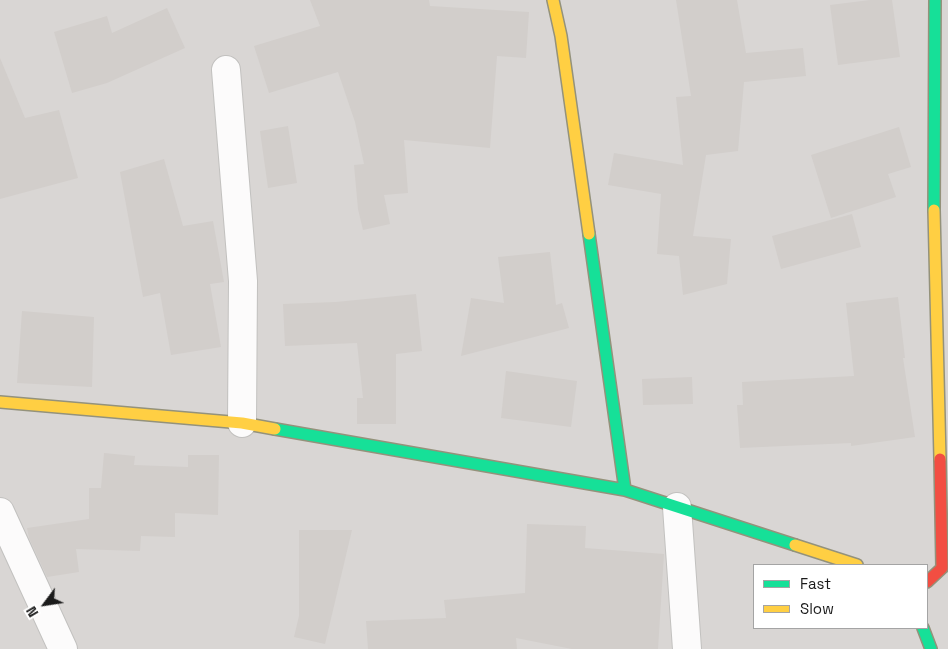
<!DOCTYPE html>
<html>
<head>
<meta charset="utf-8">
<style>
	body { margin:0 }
	#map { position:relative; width:948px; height:649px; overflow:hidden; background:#eae6e2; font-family:"Space Grotesk",sans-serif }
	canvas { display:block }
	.legend { position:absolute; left:753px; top:564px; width:175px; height:65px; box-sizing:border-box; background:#fff; border:1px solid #a4a4a4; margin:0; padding:6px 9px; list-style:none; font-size:15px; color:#1b1b1b }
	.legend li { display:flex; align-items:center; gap:10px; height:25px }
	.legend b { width:25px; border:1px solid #a4a4a4 }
	.north { position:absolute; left:20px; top:579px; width:50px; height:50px; -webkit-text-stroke:4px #fff; paint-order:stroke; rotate:239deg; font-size:14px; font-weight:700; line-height:20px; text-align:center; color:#1b1b1b }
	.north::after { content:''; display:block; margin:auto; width:18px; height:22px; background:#1b1b1b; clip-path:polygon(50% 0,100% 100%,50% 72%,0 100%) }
</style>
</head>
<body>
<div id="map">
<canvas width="948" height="649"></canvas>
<ul class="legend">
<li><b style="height:6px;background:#16e098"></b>Fast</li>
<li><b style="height:6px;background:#ffcf43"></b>Slow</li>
</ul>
<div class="north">N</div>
</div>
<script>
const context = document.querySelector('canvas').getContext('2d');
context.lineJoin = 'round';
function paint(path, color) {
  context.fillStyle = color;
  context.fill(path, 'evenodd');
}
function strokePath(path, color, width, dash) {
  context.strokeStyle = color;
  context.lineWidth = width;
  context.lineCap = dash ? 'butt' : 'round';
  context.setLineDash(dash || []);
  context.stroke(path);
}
paint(new Path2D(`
	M 0,0 L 948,0 L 948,649 L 0,649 ZM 754,565 L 927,565 L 927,628 L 754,628 Z`), '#d9d6d4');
paint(new Path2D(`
	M 310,0 L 429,0 L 430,6 L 529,12 L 526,58 L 497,56 L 490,148 L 404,140 L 408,193 L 384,195 L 390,224 L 363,230 L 358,209 L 354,165 L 364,164 L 355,122 L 338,72 L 269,93 L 254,46 L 320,26 Z
	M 676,0 L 737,0 L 746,53 L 803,48 L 806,76 L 744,82 L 738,151 L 706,155 L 693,236 L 731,239 L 727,284 L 683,295 L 679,256 L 657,254 L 661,194 L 608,185 L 614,153 L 683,165 L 676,97 L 691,96 Z
	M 870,0 L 892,0 L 900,57 L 838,65 L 830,5 Z
	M 167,8 L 185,48 L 107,83 L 72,93 L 54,32 L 107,16 L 112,33 Z
	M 0,58 L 25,118 L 59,110 L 78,178 L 0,199 Z
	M 288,126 L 297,183 L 268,188 L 260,131 Z
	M 899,127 L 911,167 L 888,174 L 896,197 L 831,218 L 811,155 Z
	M 164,159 L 183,226 L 213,221 L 224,282 L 210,284 L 221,347 L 171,355 L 160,293 L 143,297 L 120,172 Z
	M 852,214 L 861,247 L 781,269 L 772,236 Z
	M 550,252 L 556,305 L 562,303 L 569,328 L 461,356 L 471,298 L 504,303 L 498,257 Z
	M 416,294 L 422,351 L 396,354 L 396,424 L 357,424 L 357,398 L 363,398 L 357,343 L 285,346 L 283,304 L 336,302 Z
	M 898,297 L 905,358 L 903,358 L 915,437 L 851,446 L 851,443 L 740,448 L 737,405 L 743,405 L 742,382 L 854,376 L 846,303 Z
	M 22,311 L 94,317 L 92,387 L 17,383 Z
	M 506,371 L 577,381 L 571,427 L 501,418 Z
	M 692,377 L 693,404 L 643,405 L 642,379 Z
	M 104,453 L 135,456 L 134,465 L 188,467 L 188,455 L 219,455 L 218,515 L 175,513 L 175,537 L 141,536 L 140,551 L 76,549 L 79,572 L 47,577 L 29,538 L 27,528 L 89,519 L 89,488 L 101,488 Z
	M 527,524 L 586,526 L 585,548 L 664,554 L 658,649 L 572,649 L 516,638 L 517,649 L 368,649 L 366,621 L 446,618 L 444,600 L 525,593 Z
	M 299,530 L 352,530 L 325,644 L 294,637 L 299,616 Z`), '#d2cecb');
const street = new Path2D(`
	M 226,70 L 243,281 L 242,423
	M 677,507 L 687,649
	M 0,512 L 63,649`);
const fast = new Path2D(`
	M 934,210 L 935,0
	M 589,234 L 625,490
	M 275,429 L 625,490 L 795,545
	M 923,628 L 931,649`);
const slow = new Path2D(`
	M 553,0 L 561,36 L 589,234
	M 934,210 L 940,459
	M 0,402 L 242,423 L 275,429
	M 795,545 L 857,565`);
const jam = new Path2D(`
	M 927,582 L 942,568 L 940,459`);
strokePath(street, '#c2c1bf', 30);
strokePath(fast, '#94927b', 14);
strokePath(slow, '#94927b', 14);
strokePath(jam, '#94927b', 14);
strokePath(street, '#fcfbfb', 28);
strokePath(fast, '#16e098', 11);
strokePath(slow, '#ffcf43', 11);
strokePath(jam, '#f24e42', 11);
</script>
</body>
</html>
